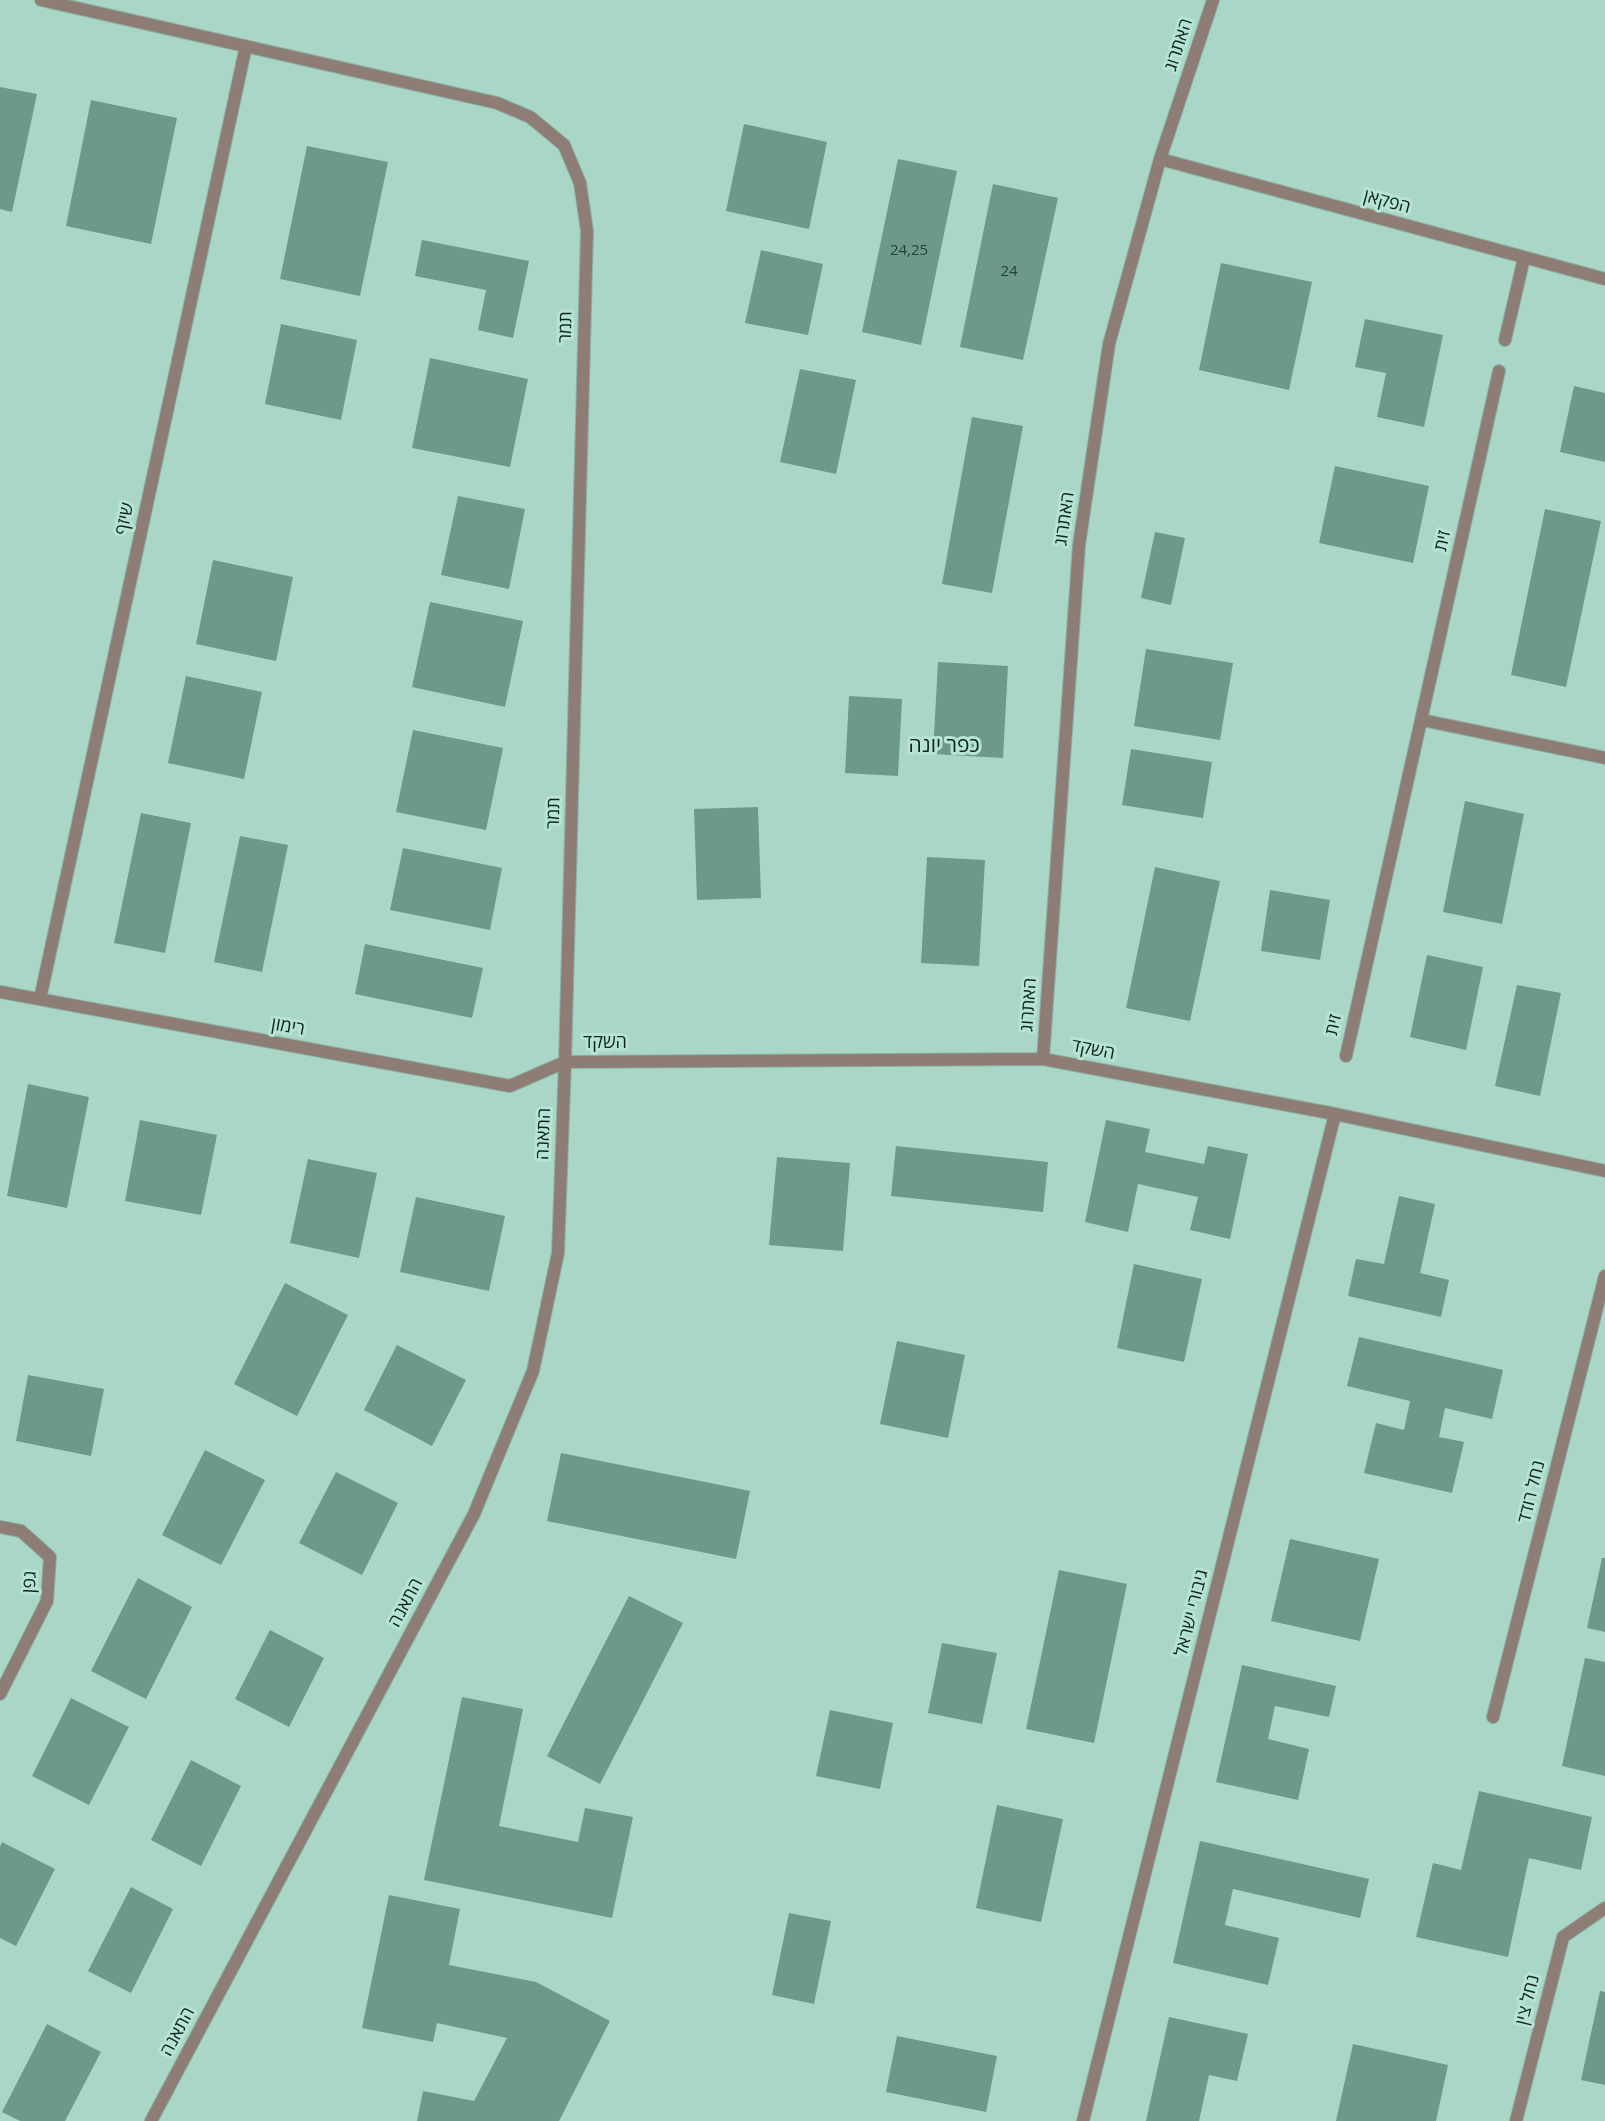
<!DOCTYPE html>
<html>
<head>
<meta charset="utf-8">
<style>
	body { margin:0 }
	canvas { display:block; background:#a9d6c7 }
</style>
</head>
<body>
<canvas width="1605" height="2121"></canvas>
<script>
const context = document.querySelector('canvas').getContext('2d');
context.lineJoin = 'round';
function paint(path, color) {
  context.fillStyle = color;
  context.fill(path, 'evenodd');
}
function strokePath(path, color, width, dash) {
  context.strokeStyle = color;
  context.lineWidth = width;
  context.lineCap = dash ? 'butt' : 'round';
  context.setLineDash(dash || []);
  context.stroke(path);
}
function write(font, color, halo, rows, align = 'center') {
  context.font = font + ' "Open Sans","Noto Sans Hebrew",sans-serif';
  context.lineWidth = 6;
  context.setLineDash([]);
  context.textBaseline = 'middle';
  context.strokeStyle = halo;
  context.fillStyle = color;
  for (const [text, x, y, turn = 0] of rows) {
    context.save();
    context.translate(x, y);
    context.rotate((+turn || 0) * Math.PI / 180);
    context.textAlign = isNaN(turn) ? turn : align;
    if (halo) context.strokeText(text, 0, 0);
    context.fillText(text, 0, 0);
    context.restore();
  }
}
paint(new Path2D(`
	M 0,87 L 37,94 L 12,212 L 0,209 Z
	M 91,100 L 177,118 L 151,244 L 66,226 Z
	M 744,124 L 827,142 L 809,229 L 726,211 Z
	M 307,146 L 388,162 L 360,296 L 280,279 Z
	M 898,159 L 957,171 L 921,345 L 862,332 Z
	M 993,184 L 1058,198 L 1023,360 L 960,347 Z
	M 422,240 L 529,261 L 513,338 L 478,330 L 486,290 L 415,276 Z
	M 761,250 L 823,264 L 808,335 L 745,323 Z
	M 1221,263 L 1312,282 L 1289,390 L 1199,370 Z
	M 1365,319 L 1443,335 L 1424,427 L 1377,417 L 1386,373 L 1355,367 Z
	M 281,324 L 357,340 L 341,420 L 265,404 Z
	M 430,358 L 528,379 L 510,467 L 412,448 Z
	M 800,369 L 856,380 L 836,474 L 780,462 Z
	M 1574,386 L 1605,393 L 1605,462 L 1560,452 Z
	M 972,417 L 1023,426 L 992,593 L 942,584 Z
	M 1335,466 L 1429,486 L 1413,563 L 1319,543 Z
	M 458,496 L 525,509 L 509,589 L 441,575 Z
	M 1545,509 L 1601,521 L 1566,687 L 1511,675 Z
	M 1155,532 L 1185,538 L 1171,605 L 1141,598 Z
	M 213,560 L 293,577 L 276,661 L 196,644 Z
	M 430,602 L 523,621 L 505,707 L 412,687 Z
	M 1146,649 L 1233,663 L 1220,740 L 1134,726 Z
	M 938,662 L 1008,666 L 1003,758 L 933,754 Z
	M 186,676 L 262,692 L 244,779 L 168,763 Z
	M 849,696 L 902,699 L 898,776 L 845,773 Z
	M 413,730 L 503,748 L 486,830 L 396,812 Z
	M 1131,749 L 1212,762 L 1203,818 L 1122,805 Z
	M 1465,801 L 1524,814 L 1502,924 L 1443,912 Z
	M 758,807 L 761,898 L 697,900 L 694,809 Z
	M 141,813 L 191,823 L 165,953 L 114,943 Z
	M 240,836 L 288,845 L 262,972 L 214,962 Z
	M 403,848 L 502,868 L 490,930 L 390,910 Z
	M 927,857 L 985,860 L 979,966 L 921,963 Z
	M 1155,867 L 1220,881 L 1190,1021 L 1126,1008 Z
	M 1270,890 L 1330,900 L 1320,960 L 1261,951 Z
	M 365,944 L 483,968 L 472,1018 L 355,994 Z
	M 1427,955 L 1483,967 L 1466,1050 L 1410,1037 Z
	M 1517,985 L 1561,993 L 1540,1096 L 1495,1086 Z
	M 28,1084 L 89,1097 L 67,1208 L 7,1196 Z
	M 140,1120 L 217,1135 L 201,1215 L 125,1201 Z
	M 1106,1120 L 1150,1129 L 1145,1152 L 1204,1164 L 1208,1146 L 1248,1154 L 1230,1239 L 1190,1230 L 1198,1197 L 1138,1184 L 1128,1232 L 1085,1222 Z
	M 896,1146 L 1048,1162 L 1043,1212 L 891,1196 Z
	M 777,1157 L 850,1163 L 843,1251 L 769,1245 Z
	M 308,1159 L 377,1173 L 359,1258 L 290,1243 Z
	M 1399,1196 L 1435,1204 L 1420,1273 L 1449,1280 L 1441,1317 L 1348,1296 L 1356,1259 L 1384,1264 Z
	M 416,1197 L 505,1216 L 489,1291 L 400,1272 Z
	M 1134,1264 L 1202,1279 L 1184,1362 L 1117,1348 Z
	M 285,1283 L 348,1315 L 297,1416 L 234,1384 Z
	M 1359,1337 L 1503,1370 L 1492,1419 L 1445,1408 L 1439,1437 L 1464,1442 L 1452,1493 L 1364,1473 L 1376,1423 L 1404,1430 L 1410,1401 L 1347,1386 Z
	M 897,1341 L 965,1355 L 948,1438 L 880,1424 Z
	M 397,1345 L 466,1380 L 432,1446 L 364,1410 Z
	M 28,1375 L 104,1389 L 91,1456 L 16,1441 Z
	M 205,1450 L 265,1480 L 221,1565 L 162,1535 Z
	M 561,1453 L 750,1491 L 736,1559 L 547,1521 Z
	M 336,1472 L 398,1503 L 362,1575 L 299,1543 Z
	M 1290,1539 L 1379,1559 L 1360,1641 L 1271,1621 Z
	M 1602,1558 L 1605,1558 L 1605,1632 L 1587,1628 Z
	M 1059,1570 L 1127,1584 L 1094,1743 L 1026,1729 Z
	M 138,1578 L 192,1607 L 146,1699 L 91,1671 Z
	M 629,1596 L 683,1623 L 600,1784 L 547,1756 Z
	M 270,1630 L 324,1658 L 289,1727 L 235,1699 Z
	M 942,1643 L 997,1653 L 982,1724 L 928,1713 Z
	M 1585,1658 L 1605,1662 L 1605,1776 L 1562,1766 Z
	M 1242,1665 L 1336,1686 L 1329,1717 L 1275,1706 L 1268,1739 L 1309,1749 L 1298,1800 L 1216,1782 Z
	M 462,1697 L 523,1709 L 499,1826 L 578,1842 L 585,1808 L 633,1817 L 612,1918 L 424,1880 Z
	M 71,1698 L 129,1727 L 89,1805 L 32,1776 Z
	M 830,1710 L 893,1723 L 880,1789 L 816,1776 Z
	M 191,1760 L 241,1786 L 201,1866 L 151,1840 Z
	M 1479,1791 L 1592,1817 L 1581,1870 L 1529,1858 L 1508,1957 L 1416,1937 L 1433,1863 L 1461,1870 Z
	M 997,1805 L 1063,1819 L 1041,1922 L 976,1908 Z
	M 1200,1841 L 1369,1879 L 1360,1918 L 1233,1889 L 1225,1925 L 1279,1938 L 1268,1985 L 1173,1963 Z
	M 2,1842 L 55,1869 L 16,1946 L 0,1938 L 0,1847 Z
	M 131,1887 L 173,1909 L 131,1993 L 88,1971 Z
	M 389,1895 L 460,1909 L 449,1965 L 536,1982 L 610,2021 L 559,2121 L 417,2121 L 423,2091 L 474,2101 L 507,2038 L 437,2023 L 433,2042 L 362,2028 Z
	M 789,1913 L 831,1921 L 814,2004 L 772,1995 Z
	M 1600,1991 L 1605,1992 L 1605,2085 L 1581,2080 Z
	M 1169,2017 L 1248,2034 L 1237,2081 L 1209,2075 L 1199,2121 L 1146,2121 Z
	M 47,2024 L 101,2052 L 65,2121 L 20,2121 L 2,2112 Z
	M 897,2036 L 997,2056 L 986,2112 L 886,2092 Z
	M 1353,2044 L 1448,2065 L 1436,2121 L 1336,2121 Z`), '#6d998b');
const street = new Path2D(`
	M 41,0 L 497,103 L 530,117 L 564,145 L 580,183 L 587,231 L 565,1062 L 558,1253 L 533,1371 L 474,1514 L 151,2121
	M 1160,159 L 1605,279
	M 1505,340 L 1524,258
	M 1422,720 L 1605,758
	M 0,992 L 510,1086 L 565,1062 L 1043,1059 L 1335,1114 L 1605,1171
	M 40,999 L 246,46
	M 1346,1056 L 1499,371
	M 1043,1059 L 1079,545 L 1109,344 L 1160,159 L 1213,0
	M 0,1527 L 21,1531 L 50,1557 L 47,1601 L 0,1694
	M 1493,1717 L 1605,1276
	M 1083,2121 L 1335,1114
	M 1516,2121 L 1563,1937 L 1605,1908`);
strokePath(street, '#8bb2a5', 14);
strokePath(street, '#8d7d74', 12);
write('15px', '#284039', null, [
	["24,25",909,251],
	["24",1009,272]
]);
write('18px', '#11231e', '#b5e3d4', [
	["האתרוג",1179,45,-72],
	["הפקאן",1387,202,15],
	["תמר",566,327,-89],
	["שיזף",125,519,-78],
	["האתרוג",1065,519,-82],
	["זית",1443,541,-78],
	["תמר",554,813,-89],
	["האתרוג",1029,1005,-86],
	["זית",1334,1025,-77],
	["רימון",288,1027,10],
	["השקד",605,1043],
	["השקד",1093,1050,11],
	["התאנה",544,1134,-88],
	["נחל רודד",1532,1492,-76],
	["גפן",30,1582,-86],
	["התאנה",406,1603,-62],
	["גיבורי ישראל",1192,1613,-76],
	["נחל צין",1528,2000,-76],
	["התאנה",178,2032,-62]
]);
write('21px', '#11231e', '#b5e3d4', [
	["כפר יונה",944,746]
]);
</script>
</body>
</html>
